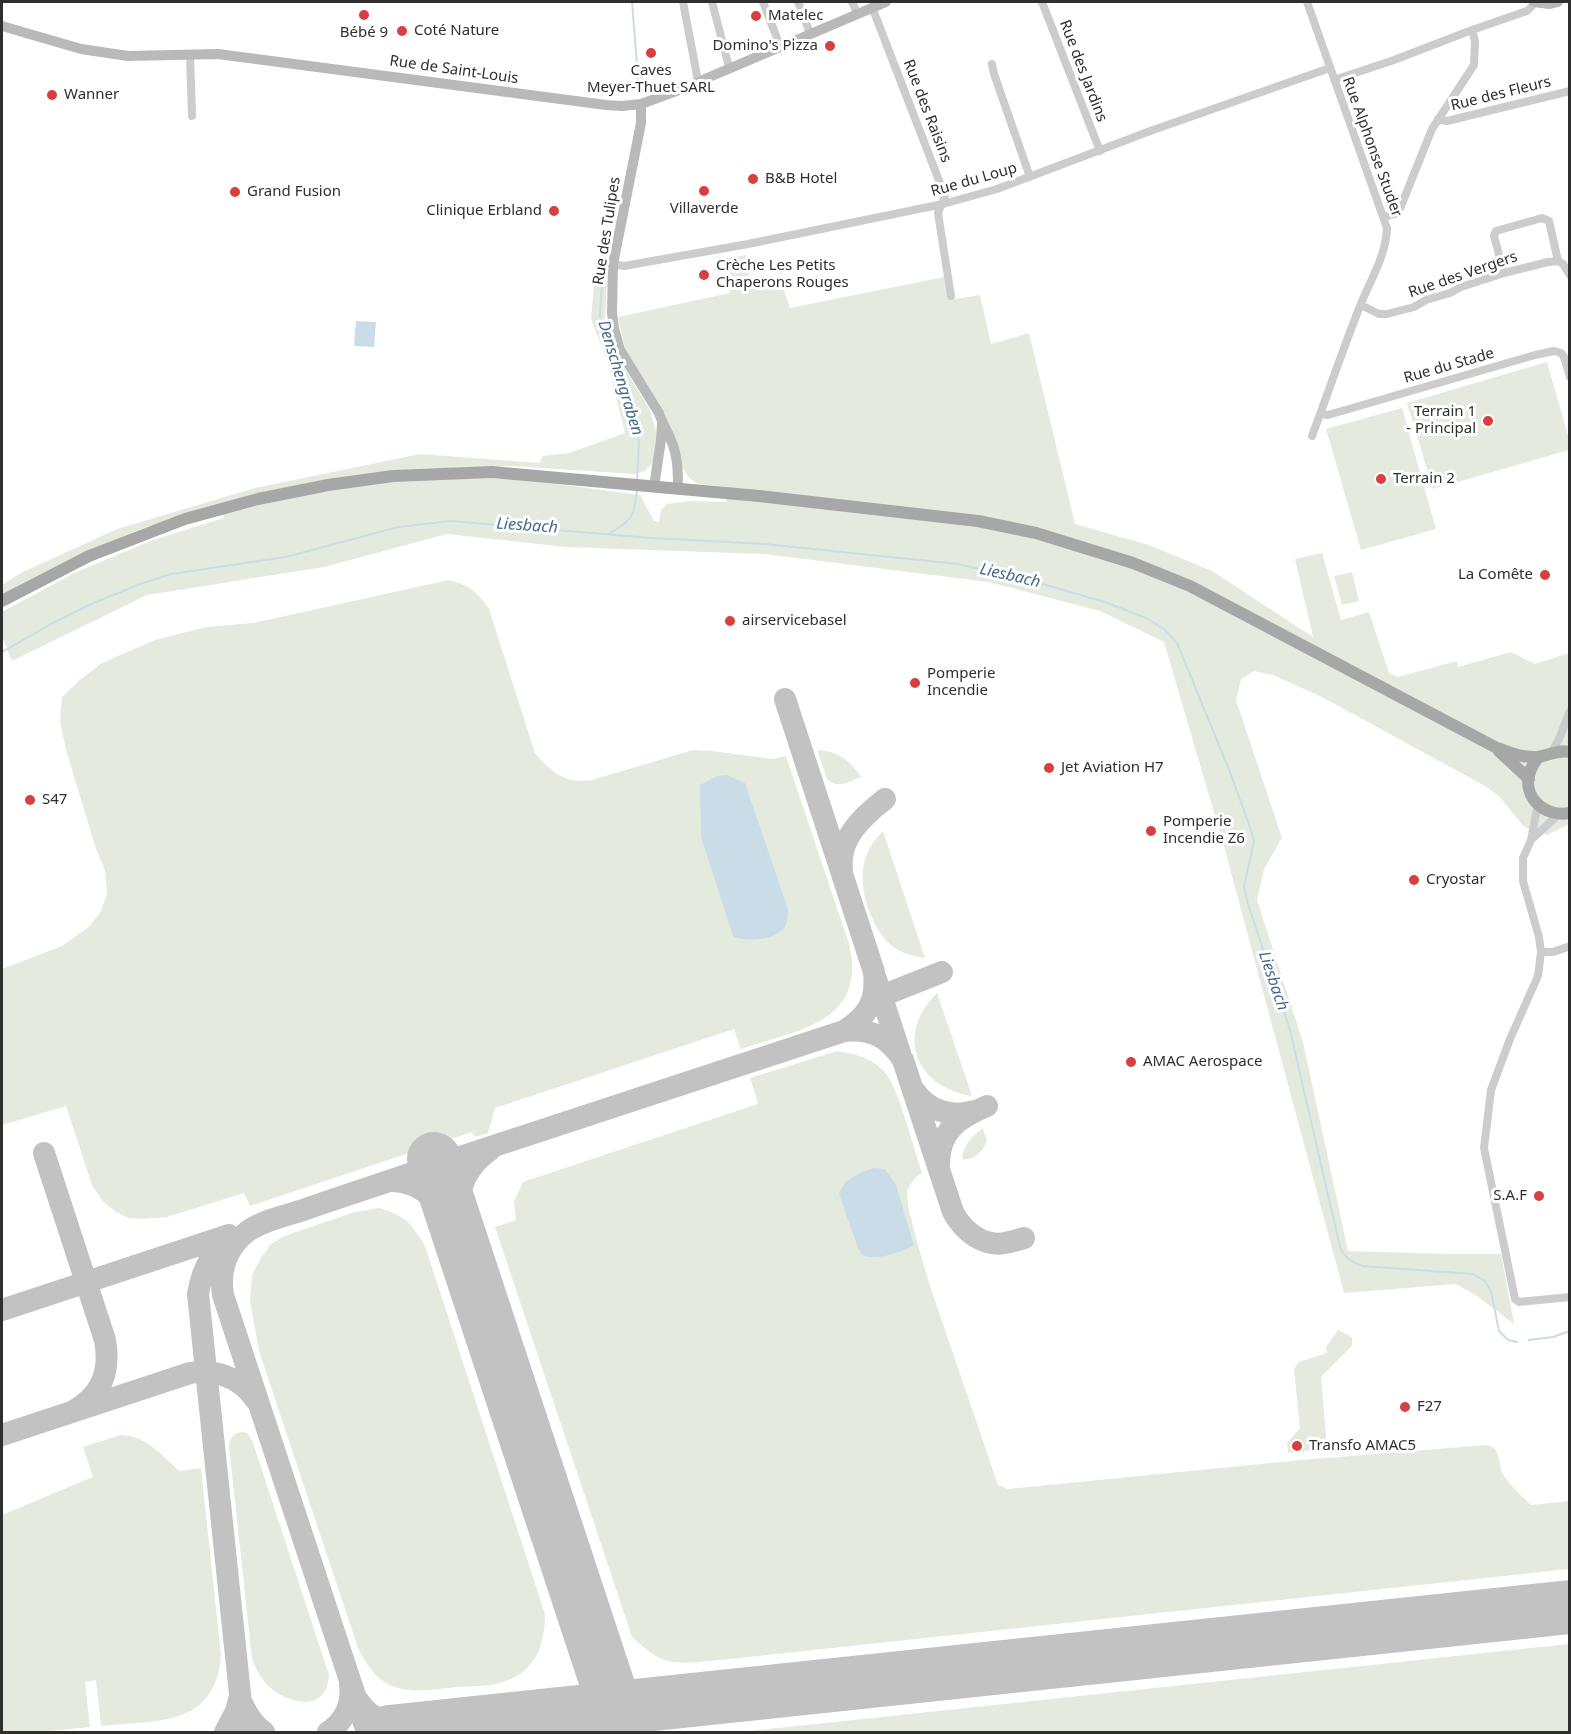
<!DOCTYPE html>
<html>
<head>
<meta charset="utf-8">
<style>
	body { margin:0 }
	#map { position:relative; width:1571px; height:1734px; overflow:hidden; background:#fff; font-family:"Noto Sans",sans-serif }
	canvas { display:block }
	.frame { position:absolute; inset:0; border:3px solid #2f2f2f; pointer-events:none }
</style>
</head>
<body>
<div id="map">
<canvas width="1571" height="1734"></canvas>
<div class="frame"></div>
</div>
<script>
const context = document.querySelector('canvas').getContext('2d');
context.lineJoin = 'round';
function paint(path, color) {
  context.fillStyle = color;
  context.fill(path, 'evenodd');
}
function strokePath(path, color, width, dash) {
  context.strokeStyle = color;
  context.lineWidth = width;
  context.lineCap = dash ? 'butt' : 'round';
  context.setLineDash(dash || []);
  context.stroke(path);
}
function write(font, color, halo, rows, align = 'center') {
  context.font = font + ' "Noto Sans",sans-serif';
  context.lineWidth = 6;
  context.setLineDash([]);
  context.textBaseline = 'middle';
  context.strokeStyle = halo;
  context.fillStyle = color;
  for (const [text, x, y, turn = 0] of rows) {
    context.save();
    context.translate(x, y);
    context.rotate((+turn || 0) * Math.PI / 180);
    context.textAlign = isNaN(turn) ? turn : align;
    if (halo) context.strokeText(text, 0, 0);
    context.fillText(text, 0, 0);
    context.restore();
  }
}
paint(new Path2D(`
	M 746,255 L 750,280 L 779,276 L 790,308 L 944,277 L 949,300 L 980,295 L 991,344 L 1029,333 L 1075,524 L 1149,545 L 1212,571 L 1313,637 L 1295,559 L 1322,553 L 1341,620 L 1369,612 L 1389,673 L 1398,677 L 1457,661 L 1458,667 L 1511,652 L 1535,664 L 1569,653 L 1569,824 L 1547,835 L 1524,827 L 1500,797 L 1485,786 L 1320,696 L 1273,675 L 1254,671 L 1241,679 L 1236,700 L 1282,838 L 1264,869 L 1257,900 L 1303,1042 L 1348,1251 L 1451,1254 L 1501,1254 L 1514,1324 L 1477,1296 L 1456,1284 L 1344,1293 L 1225,850 L 1164,642 L 1100,611 L 989,582 L 764,554 L 566,547 L 447,534 L 324,567 L 147,595 L 12,661 L 2,636 L 2,612 L 74,573 L 153,540 L 224,518 L 223,514 C 294,496 367,481 440,478 C 507,475 575,487 641,495 C 644,505 650,512 654,521 L 659,522 L 661,510 L 667,504 L 691,501 L 726,502 L 728,487 L 699,484 L 689,478 L 682,467 L 675,441 L 663,409 L 625,349 L 618,317 L 730,293 L 722,259 Z
	M 605,279 L 607,281 L 605,320 L 616,351 L 631,379 L 650,410 L 657,435 L 653,462 L 645,471 L 635,474 L 512,466 L 415,469 L 370,473 L 182,515 L 138,530 L 89,551 L 2,595 L 2,585 L 21,573 L 117,529 L 255,488 L 420,454 L 539,463 L 543,456 L 569,453 L 625,433 L 608,363 L 591,319 L 594,285 L 596,280 Z
	M 1547,362 L 1569,439 L 1569,450 L 1433,489 L 1407,403 Z
	M 1402,408 L 1436,529 L 1361,550 L 1326,429 Z
	M 1352,572 L 1359,601 L 1342,605 L 1334,576 Z
	M 449,580 C 470,586 477,591 489,609 L 535,753 C 552,773 565,784 592,780 L 693,750 L 712,751 L 773,759 L 786,756 L 849,944 C 868,1023 797,1030 741,1049 L 734,1029 L 495,1108 L 488,1133 L 475,1137 L 472,1132 L 250,1206 L 244,1193 L 167,1217 L 141,1219 L 129,1218 L 116,1212 L 103,1202 L 92,1185 L 66,1106 L 2,1125 L 2,969 L 62,946 L 90,926 L 101,911 L 107,894 L 105,870 L 96,849 L 66,750 L 60,721 L 62,697 L 82,678 L 102,663 L 155,640 L 206,627 L 253,623 Z
	M 817,750 C 838,751 850,760 861,777 C 850,781 837,790 827,779 Z
	M 883,831 L 925,958 C 891,954 878,936 867,905 C 863,892 861,876 864,863 C 867,850 874,840 883,831 Z
	M 937,993 L 972,1096 C 915,1087 895,1034 937,993 Z
	M 837,1051 C 883,1058 891,1074 904,1115 C 910,1135 916,1154 922,1173 L 915,1178 L 907,1190 L 908,1206 L 919,1249 L 930,1286 L 998,1485 L 1008,1489 L 1301,1460 L 1487,1445 C 1501,1449 1498,1461 1502,1472 C 1506,1482 1523,1497 1531,1505 L 1569,1501 L 1569,1569 L 711,1661 C 670,1664 664,1666 632,1637 L 495,1227 L 516,1220 L 514,1201 L 523,1182 L 755,1105 L 758,1103 L 750,1078 Z
	M 983,1128 L 987,1141 C 982,1152 975,1161 962,1159 C 963,1145 972,1136 983,1128 Z
	M 379,1208 C 406,1216 411,1223 425,1246 L 545,1614 C 545,1646 535,1672 503,1682 C 489,1687 471,1686 457,1687 C 409,1692 382,1698 358,1648 L 259,1351 L 250,1301 L 252,1275 L 261,1258 L 271,1244 L 284,1236 L 355,1212 Z
	M 1338,1330 L 1352,1337 L 1352,1346 L 1321,1377 L 1327,1448 L 1288,1453 L 1287,1443 L 1300,1428 L 1294,1369 L 1299,1362 L 1327,1353 L 1326,1347 Z
	M 242,1432 L 247,1433 L 252,1440 L 329,1675 C 327,1710 295,1706 273,1690 C 262,1682 256,1670 252,1658 L 229,1447 C 230,1438 233,1433 242,1432 Z
	M 120,1435 C 145,1435 161,1454 179,1471 L 201,1468 L 221,1656 C 215,1728 156,1720 101,1726 L 96,1680 L 85,1682 L 90,1727 L 41,1732 L 2,1732 L 2,1515 L 93,1477 L 83,1447 Z
	M 1569,1644 L 1569,1732 L 738,1732 L 750,1731 Z`), '#e4ebde');
paint(new Path2D(`
	M 356,321 L 376,322 L 374,347 L 354,346 Z
	M 727,775 L 745,783 L 788,909 C 788,916 788,922 784,928 C 775,940 746,943 733,936 L 701,837 L 700,785 L 717,776 Z
	M 873,1168 L 885,1169 L 896,1185 L 914,1245 C 901,1253 877,1261 862,1255 L 858,1248 L 839,1194 C 844,1178 859,1174 873,1168 Z`), '#cbdce9');
strokePath(new Path2D(`
	M 632,2 L 639,90
	M 602,280 L 600,316 L 622,375 L 639,441 L 637,481
	M 609,534 C 632,520 635,517 637,489
	M 2,652 L 53,623 L 89,605 L 140,584 L 171,574 L 286,557 L 398,527 L 451,521 L 651,538 L 765,544 L 958,564 L 1039,583 L 1105,602 L 1146,618 L 1164,629 L 1177,643 L 1230,772 L 1251,830 L 1254,842 L 1244,887 L 1248,904 L 1290,1030 L 1340,1247 C 1345,1258 1351,1262 1363,1266 L 1473,1274 L 1485,1281 L 1491,1291 L 1499,1331 L 1508,1340 L 1517,1342
	M 1529,1340 L 1553,1337 L 1570,1331`), '#cbdce9', 2);
strokePath(new Path2D(`
	M 785,699 L 874,972 C 877,1001 868,1016 844,1031
	M 842,870 C 838,839 862,817 885,799
	M 876,979 L 900,1053
	M 872,1006 L 889,993 L 942,972
	M 914,1090 C 928,1111 952,1118 974,1111
	M 44,1153 L 105,1340 C 111,1373 101,1396 72,1412
	M 939,1164 C 939,1130 959,1118 987,1106
	M 391,1181 C 421,1180 449,1209 459,1236
	M 232,1237 C 211,1250 202,1270 198,1294 L 244,1732
	M 463,1245 C 454,1207 456,1174 490,1150
	M 2,1310 L 229,1235
	M 2,1435 L 190,1373 C 215,1369 240,1377 255,1399
	M 357,1699 C 374,1725 399,1729 428,1728
	M 243,1705 C 248,1716 254,1725 264,1732
	M 225,1732 L 236,1711 L 239,1700
	M 328,1732 C 344,1722 353,1704 350,1685
	M 367,1732 L 223,1295 C 219,1270 227,1246 248,1231 C 264,1220 285,1216 303,1210 C 343,1196 384,1183 424,1169 C 564,1124 704,1076 844,1031 C 871,1028 888,1037 903,1060 L 953,1212 C 963,1231 983,1247 1005,1243 C 1011,1242 1018,1240 1024,1238
	M 426,1732 L 433,1729 L 453,1726`), '#c2c2c2', 22);
strokePath(new Path2D(`
	M 434,1159 L 623,1732
	M 389,1732 L 1570,1607`), '#c2c2c2', 54);
strokePath(new Path2D(`
	M 683,2 L 698,81
	M 712,2 L 729,67
	M 763,2 L 780,46
	M 798,2 L 810,33
	M 852,2 L 857,13
	M 1042,2 L 1100,151
	M 1307,2 L 1387,228 C 1386,256 1370,281 1360,306 C 1343,349 1328,393 1312,436
	M 872,7 L 945,196 L 938,213 L 951,296
	M 190,55 L 192,116
	M 992,64 L 994,74 L 1030,177
	M 1334,80 L 1394,60 L 1472,30 L 1527,11 L 1535,3
	M 1438,119 L 1447,121 L 1570,91
	M 1384,217 L 1395,214 L 1399,211 L 1432,129 L 1474,65 L 1475,41 L 1472,30
	M 613,264 L 624,266 L 748,244 L 943,204 L 997,189 L 1153,130 L 1330,68
	M 1504,273 L 1494,236 L 1496,231 L 1542,218 L 1549,221 L 1558,261
	M 1361,305 L 1379,314 L 1387,314 L 1414,307 L 1426,300 L 1450,293 L 1461,287 L 1504,273 L 1548,262 L 1558,261 L 1563,264 L 1570,275
	M 1320,414 L 1328,415 L 1535,355 L 1554,351 L 1561,353 L 1564,357 L 1570,377
	M 1552,752 L 1559,739 L 1570,711
	M 1538,803 L 1531,840 L 1523,858 L 1523,881 L 1539,937 L 1541,952 L 1538,976 L 1510,1039 L 1491,1090 L 1484,1148 L 1515,1299 L 1519,1302 L 1570,1297
	M 1532,839 L 1558,815
	M 1541,952 L 1553,952 L 1570,946`), '#ccc', 8);
strokePath(new Path2D(`
	M 1534,2 L 1550,4 L 1558,2
	M 2,26 L 81,49 L 128,56 L 218,54 L 606,105 L 622,106 L 641,104 L 679,90 L 886,2
	M 641,104 L 641,123 L 613,264 L 612,313 L 614,328 L 620,350 L 659,413 C 662,423 667,430 671,440 C 678,456 678,473 678,489
	M 654,487 L 661,440 L 662,423`), '#b9b9b9', 10);
strokePath(new Path2D(`
	M 2,601 L 89,556 L 185,519 L 258,499 L 328,485 L 393,476 L 492,472 L 759,496 L 978,521 L 1036,533 L 1133,563 L 1190,586 L 1495,747 C 1508,752 1521,758 1537,757 C 1549,756 1557,749 1570,752
	M 1499,751 L 1529,779
	M 1539,757 C 1536,760 1533,764 1531,769 C 1520,795 1543,818 1570,813`), '#a7a7a7', 12);
for (const [x, y, r, color] of [
	[364,15,6,"#d73f41"],
	[756,16,6,"#d73f41"],
	[402,31,6,"#d73f41"],
	[830,46,6,"#d73f41"],
	[651,53,6,"#d73f41"],
	[52,95,6,"#d73f41"],
	[753,179,6,"#d73f41"],
	[704,191,6,"#d73f41"],
	[235,192,6,"#d73f41"],
	[554,211,6,"#d73f41"],
	[704,275,6,"#d73f41"],
	[1488,421,6,"#d73f41"],
	[1381,479,6,"#d73f41"],
	[1545,575,6,"#d73f41"],
	[730,621,6,"#d73f41"],
	[915,683,6,"#d73f41"],
	[1049,768,6,"#d73f41"],
	[30,800,6,"#d73f41"],
	[1151,831,6,"#d73f41"],
	[1414,880,6,"#d73f41"],
	[1131,1062,6,"#d73f41"],
	[1539,1196,6,"#d73f41"],
	[1405,1407,6,"#d73f41"],
	[1297,1446,6,"#d73f41"]
]) {
  const dot = new Path2D();
  dot.arc(x, y, r, 0, 2 * Math.PI);
  context.fillStyle = color;
  context.fill(dot);
  strokePath(dot, '#fff', 2);
}
write('15px', '#2f2f2f', '#fff', [
	["Matelec",768,16],
	["Coté Nature",414,31],
	["Bébé 9",364,33,"center"],
	["Domino's Pizza",818,46,"right"],
	["Caves",651,71,"center"],
	["Meyer-Thuet SARL",651,88,"center"],
	["Wanner",64,95],
	["B&B Hotel",765,179],
	["Grand Fusion",247,192],
	["Villaverde",704,209,"center"],
	["Clinique Erbland",542,211,"right"],
	["Crèche Les Petits",716,266],
	["Chaperons Rouges",716,283],
	["Terrain 1",1476,412,"right"],
	["- Principal",1476,429,"right"],
	["Terrain 2",1393,479],
	["La Comête",1533,575,"right"],
	["airservicebasel",742,621],
	["Pomperie",927,674],
	["Incendie",927,691],
	["Jet Aviation H7",1061,768],
	["S47",42,800],
	["Pomperie",1163,822],
	["Incendie Z6",1163,839],
	["Cryostar",1426,880],
	["AMAC Aerospace",1143,1062],
	["S.A.F",1527,1196,"right"],
	["F27",1417,1407],
	["Transfo AMAC5",1309,1446]
], 'left');
write('15px', '#2f2f2f', '#fff', [
	["Rue de Saint-Louis",454,70,8],
	["Rue des Jardins",1083,71,69],
	["Rue des Fleurs",1501,94,-14],
	["Rue des Raisins",927,111,69],
	["Rue Alphonse Studer",1372,147,70],
	["Rue du Loup",974,180,-16],
	["Rue des Tulipes",607,231,-81],
	["Rue des Vergers",1463,275,-19],
	["Rue du Stade",1449,366,-16]
]);
write('italic 16px', '#436a8b', '#fff', [
	["Denschengraben",620,378,73],
	["Liesbach",527,526,4],
	["Liesbach",1010,576,13],
	["Liesbach",1273,981,71]
]);
</script>
</body>
</html>
